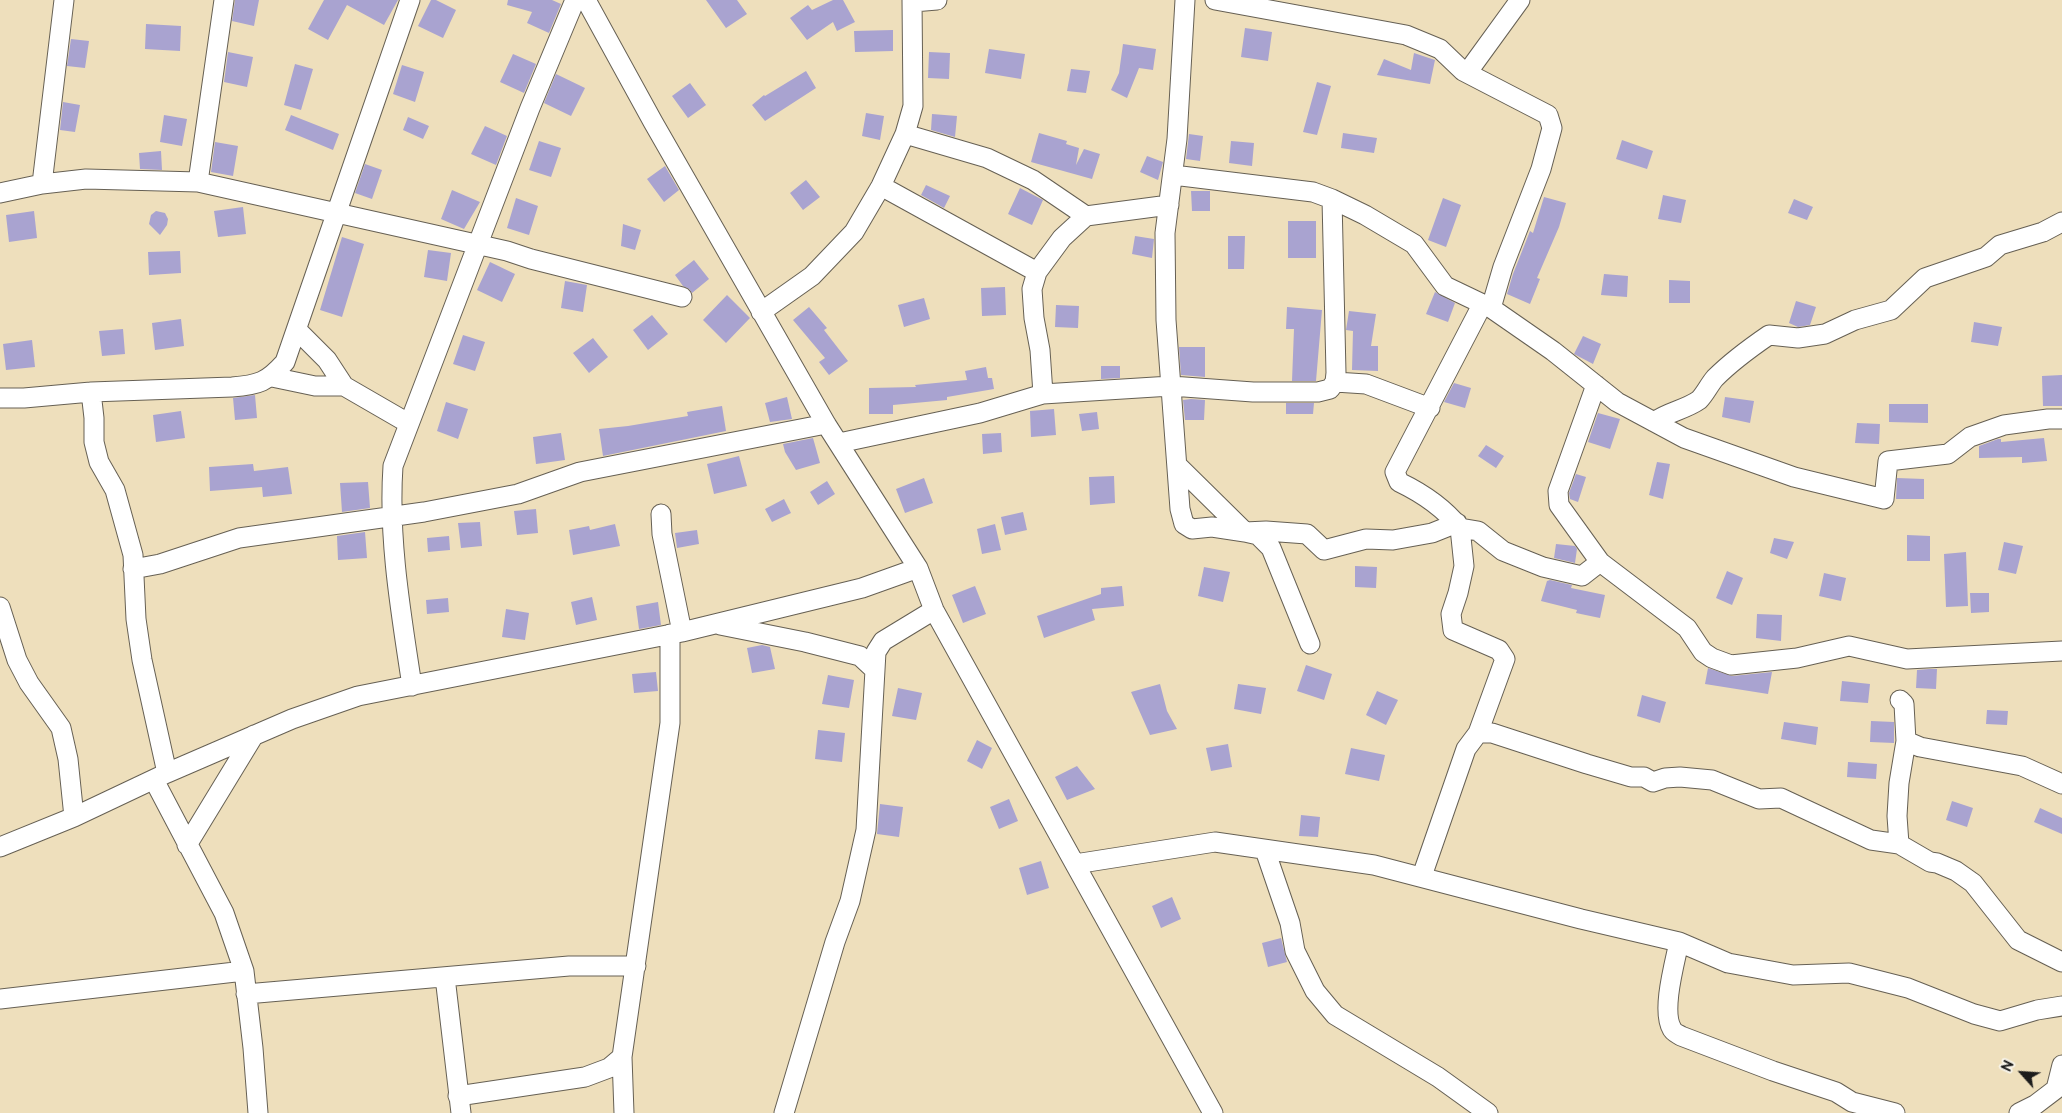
<!DOCTYPE html>
<html>
<head>
<meta charset="utf-8">
<style>
	body { margin:0 }
	#map { position:relative; width:2062px; height:1113px; overflow:hidden; background:#eedfbc; font-family:"Balsamiq Sans",sans-serif }
	canvas { display:block }
	.north { position:absolute; left:1997px; top:1048px; width:50px; height:50px; -webkit-text-stroke:4px #f7f3e8; paint-order:stroke; rotate:296deg; font-size:14px; font-weight:700; line-height:20px; text-align:center; color:#1c1c1c }
	.north::after { content:''; display:block; margin:auto; width:18px; height:22px; background:#1c1c1c; clip-path:polygon(50% 0,100% 100%,50% 72%,0 100%) }
</style>
</head>
<body>
<div id="map">
<canvas width="2062" height="1113"></canvas>
<div class="north">N</div>
</div>
<script>
const context = document.querySelector('canvas').getContext('2d');
context.lineJoin = 'round';
function paint(path, color) {
  context.fillStyle = color;
  context.fill(path, 'evenodd');
}
function strokePath(path, color, width, dash) {
  context.strokeStyle = color;
  context.lineWidth = width;
  context.lineCap = dash ? 'butt' : 'round';
  context.setLineDash(dash || []);
  context.stroke(path);
}
paint(new Path2D(`
	M 235,0 L 259,0 L 254,26 L 232,21 Z
	M 324,0 L 398,0 L 384,25 L 347,5 L 328,40 L 308,29 Z
	M 431,0 L 436,0 L 456,10 L 443,38 L 418,26 Z
	M 508,0 L 552,0 L 561,4 L 549,33 L 527,23 L 532,12 L 507,5 Z
	M 706,0 L 737,0 L 747,14 L 726,28 Z
	M 833,0 L 843,0 L 855,22 L 837,31 L 833,22 L 807,40 L 790,18 L 808,5 L 812,10 Z
	M 146,24 L 181,26 L 180,51 L 145,49 Z
	M 1245,28 L 1272,32 L 1268,61 L 1241,57 Z
	M 893,30 L 893,51 L 855,52 L 854,31 Z
	M 71,39 L 89,41 L 85,68 L 67,66 Z
	M 1123,44 L 1156,49 L 1153,70 L 1139,68 L 1127,98 L 1111,90 L 1119,73 Z
	M 989,49 L 1025,54 L 1021,79 L 985,73 Z
	M 228,52 L 253,57 L 247,87 L 224,82 Z
	M 929,52 L 950,53 L 949,79 L 928,78 Z
	M 1414,53 L 1435,60 L 1430,84 L 1377,75 L 1384,59 L 1411,70 Z
	M 513,54 L 536,64 L 524,93 L 500,82 Z
	M 295,64 L 313,69 L 301,110 L 284,105 Z
	M 402,65 L 424,72 L 415,102 L 393,94 Z
	M 1071,69 L 1090,71 L 1086,93 L 1067,91 Z
	M 806,71 L 816,88 L 765,121 L 752,105 L 764,95 L 765,96 Z
	M 556,74 L 585,88 L 571,116 L 544,103 Z
	M 1317,82 L 1331,86 L 1317,135 L 1303,132 Z
	M 690,83 L 706,105 L 688,118 L 672,96 Z
	M 63,102 L 80,105 L 75,132 L 60,130 Z
	M 866,113 L 884,116 L 880,140 L 862,136 Z
	M 932,114 L 957,116 L 955,137 L 931,130 Z
	M 164,115 L 187,119 L 182,146 L 160,142 Z
	M 291,115 L 339,134 L 333,150 L 285,130 Z
	M 408,117 L 429,126 L 423,139 L 403,130 Z
	M 485,126 L 507,136 L 496,165 L 471,154 Z
	M 1039,133 L 1067,141 L 1066,144 L 1079,148 L 1076,165 L 1084,149 L 1100,154 L 1092,179 L 1031,162 Z
	M 1343,133 L 1377,138 L 1374,153 L 1341,148 Z
	M 1189,134 L 1203,136 L 1200,161 L 1186,159 Z
	M 1622,140 L 1653,151 L 1647,169 L 1616,159 Z
	M 539,141 L 561,148 L 551,177 L 529,170 Z
	M 1231,141 L 1254,143 L 1252,166 L 1229,163 Z
	M 215,142 L 238,146 L 233,176 L 211,172 Z
	M 161,151 L 162,170 L 140,169 L 139,153 Z
	M 1147,156 L 1163,162 L 1158,180 L 1140,172 Z
	M 365,164 L 382,170 L 372,199 L 355,193 Z
	M 665,166 L 679,190 L 664,202 L 647,179 Z
	M 806,180 L 820,197 L 803,210 L 790,193 Z
	M 926,185 L 950,196 L 944,208 L 921,195 Z
	M 1020,188 L 1043,200 L 1032,225 L 1008,214 Z
	M 452,190 L 480,202 L 464,229 L 441,219 Z
	M 1191,191 L 1210,191 L 1210,211 L 1192,211 Z
	M 1663,195 L 1686,200 L 1681,223 L 1658,219 Z
	M 1544,197 L 1566,203 L 1559,227 L 1537,278 L 1540,279 L 1530,304 L 1507,294 L 1513,274 L 1530,231 L 1533,233 Z
	M 516,198 L 538,206 L 529,235 L 507,228 Z
	M 1443,198 L 1461,205 L 1446,247 L 1428,240 Z
	M 1794,199 L 1813,207 L 1807,220 L 1788,213 Z
	M 243,207 L 246,234 L 218,237 L 214,211 Z
	M 34,211 L 37,238 L 9,242 L 6,215 Z
	M 156,211 L 165,213 L 168,219 L 167,225 L 160,235 L 149,224 L 151,215 Z
	M 1288,221 L 1316,221 L 1316,258 L 1288,258 Z
	M 623,224 L 641,230 L 635,250 L 621,246 Z
	M 1135,236 L 1154,239 L 1152,258 L 1132,254 Z
	M 1228,236 L 1245,236 L 1244,269 L 1228,269 Z
	M 342,237 L 364,244 L 342,317 L 320,310 Z
	M 428,250 L 451,253 L 447,281 L 424,277 Z
	M 180,251 L 181,273 L 149,275 L 148,252 Z
	M 694,260 L 709,279 L 692,293 L 689,289 L 683,286 L 675,275 Z
	M 490,262 L 515,274 L 502,302 L 477,290 Z
	M 1604,274 L 1628,276 L 1627,297 L 1601,295 Z
	M 1669,280 L 1690,281 L 1690,303 L 1669,303 Z
	M 565,281 L 587,285 L 583,312 L 561,308 Z
	M 1005,287 L 1006,315 L 982,316 L 981,288 Z
	M 1435,292 L 1455,303 L 1448,322 L 1426,314 Z
	M 727,295 L 750,318 L 726,343 L 703,320 Z
	M 924,298 L 930,319 L 904,327 L 898,305 Z
	M 1796,301 L 1816,307 L 1810,325 L 1798,327 L 1789,323 Z
	M 1056,305 L 1079,306 L 1078,328 L 1055,327 Z
	M 809,307 L 827,328 L 824,330 L 848,361 L 829,375 L 819,362 L 825,358 L 793,320 Z
	M 1287,307 L 1322,310 L 1316,381 L 1292,381 L 1294,329 L 1286,329 Z
	M 1349,311 L 1376,314 L 1371,346 L 1378,346 L 1378,371 L 1352,370 L 1353,331 L 1346,330 Z
	M 652,315 L 668,334 L 648,350 L 633,330 Z
	M 181,319 L 184,346 L 155,350 L 152,323 Z
	M 1974,322 L 2002,327 L 1998,346 L 1971,342 Z
	M 123,329 L 125,354 L 102,356 L 99,331 Z
	M 463,335 L 485,342 L 475,371 L 453,364 Z
	M 1583,336 L 1601,344 L 1593,364 L 1574,354 Z
	M 593,338 L 608,357 L 589,373 L 573,353 Z
	M 32,340 L 35,367 L 6,370 L 3,344 Z
	M 1179,347 L 1205,347 L 1205,377 L 1181,375 Z
	M 1101,366 L 1120,366 L 1120,378 L 1101,379 Z
	M 986,367 L 988,378 L 992,378 L 994,389 L 947,397 L 947,400 L 893,405 L 893,414 L 869,414 L 869,388 L 916,387 L 915,385 L 967,380 L 965,371 Z
	M 2062,375 L 2062,406 L 2043,406 L 2042,376 Z
	M 1454,383 L 1471,388 L 1465,408 L 1444,402 Z
	M 255,395 L 257,418 L 235,420 L 233,398 Z
	M 787,397 L 792,419 L 770,422 L 765,403 Z
	M 1725,397 L 1754,401 L 1750,423 L 1722,417 Z
	M 1191,399 L 1205,400 L 1204,420 L 1185,420 L 1183,400 Z
	M 446,402 L 468,409 L 458,439 L 437,431 Z
	M 1286,403 L 1314,403 L 1313,414 L 1286,414 Z
	M 1889,404 L 1928,404 L 1928,423 L 1889,422 Z
	M 722,406 L 726,431 L 603,456 L 599,429 L 628,426 L 688,416 L 687,412 Z
	M 1054,409 L 1056,435 L 1031,437 L 1030,411 Z
	M 181,411 L 185,438 L 156,442 L 153,415 Z
	M 1097,412 L 1099,429 L 1082,431 L 1079,414 Z
	M 1598,413 L 1620,419 L 1610,449 L 1588,442 Z
	M 1857,423 L 1880,424 L 1879,444 L 1855,443 Z
	M 561,433 L 565,460 L 536,464 L 533,437 Z
	M 1001,433 L 1002,452 L 983,454 L 982,434 Z
	M 813,438 L 820,463 L 796,470 L 785,452 L 783,444 Z
	M 2044,438 L 2047,461 L 2022,463 L 2022,457 L 1979,458 L 1979,446 L 1998,439 L 2001,439 L 2001,442 Z
	M 1486,445 L 1504,456 L 1496,468 L 1478,456 Z
	M 739,456 L 747,486 L 714,494 L 707,464 Z
	M 1657,462 L 1670,464 L 1663,499 L 1649,495 Z
	M 253,464 L 254,471 L 288,467 L 292,494 L 263,497 L 262,487 L 210,491 L 209,467 Z
	M 1576,474 L 1586,477 L 1578,502 L 1570,499 L 1569,493 Z
	M 1114,476 L 1115,503 L 1090,505 L 1089,477 Z
	M 924,478 L 933,503 L 905,513 L 896,489 Z
	M 1897,478 L 1924,479 L 1924,499 L 1896,499 Z
	M 827,481 L 835,494 L 818,505 L 810,492 Z
	M 368,482 L 370,508 L 342,512 L 340,483 Z
	M 784,499 L 791,513 L 772,522 L 765,509 Z
	M 536,509 L 538,533 L 517,535 L 514,511 Z
	M 1023,512 L 1027,530 L 1005,535 L 1001,517 Z
	M 480,522 L 482,546 L 461,548 L 458,523 Z
	M 615,524 L 620,546 L 573,555 L 569,530 L 589,526 L 590,530 Z
	M 995,524 L 1001,550 L 982,554 L 977,529 Z
	M 697,530 L 699,544 L 677,548 L 675,533 Z
	M 365,532 L 367,558 L 338,560 L 337,536 Z
	M 1907,535 L 1930,536 L 1930,561 L 1907,561 Z
	M 449,536 L 450,550 L 428,552 L 427,538 Z
	M 1774,538 L 1794,542 L 1787,559 L 1770,553 Z
	M 2004,542 L 2023,546 L 2016,574 L 1998,570 Z
	M 1556,544 L 1575,546 L 1577,549 L 1575,563 L 1554,558 Z
	M 1966,552 L 1968,606 L 1946,607 L 1944,554 Z
	M 1355,566 L 1377,567 L 1376,588 L 1355,587 Z
	M 1204,567 L 1230,572 L 1223,602 L 1198,596 Z
	M 1727,571 L 1743,578 L 1732,605 L 1716,598 Z
	M 1824,573 L 1846,578 L 1841,601 L 1819,596 Z
	M 1550,580 L 1572,585 L 1571,588 L 1605,595 L 1600,618 L 1576,613 L 1577,610 L 1541,601 L 1547,581 Z
	M 975,586 L 986,614 L 963,623 L 952,595 Z
	M 1122,586 L 1124,606 L 1092,609 L 1095,620 L 1044,638 L 1037,616 L 1101,594 L 1101,588 Z
	M 1970,593 L 1989,593 L 1989,612 L 1971,613 Z
	M 592,597 L 597,620 L 576,625 L 571,602 Z
	M 448,598 L 449,612 L 427,614 L 426,600 Z
	M 658,602 L 661,625 L 639,629 L 636,606 Z
	M 506,609 L 529,613 L 525,640 L 502,637 Z
	M 1757,614 L 1782,615 L 1781,641 L 1756,638 Z
	M 762,645 L 770,647 L 775,669 L 752,673 L 747,648 Z
	M 1306,665 L 1332,674 L 1324,700 L 1297,691 Z
	M 1708,668 L 1732,676 L 1772,672 L 1768,694 L 1705,684 Z
	M 1929,669 L 1937,669 L 1936,689 L 1916,688 L 1917,670 Z
	M 656,672 L 658,691 L 634,693 L 632,674 Z
	M 828,675 L 854,680 L 849,708 L 822,704 Z
	M 1842,681 L 1870,684 L 1868,703 L 1840,701 Z
	M 1160,684 L 1167,711 L 1177,729 L 1150,735 L 1131,692 Z
	M 1238,684 L 1266,688 L 1261,714 L 1234,709 Z
	M 898,688 L 922,693 L 916,720 L 892,716 Z
	M 1377,691 L 1398,700 L 1386,725 L 1366,715 Z
	M 1642,695 L 1666,702 L 1660,723 L 1637,716 Z
	M 1987,710 L 2008,711 L 2007,725 L 1986,724 Z
	M 1871,721 L 1894,722 L 1894,743 L 1870,742 Z
	M 1784,722 L 1818,727 L 1816,745 L 1781,739 Z
	M 818,730 L 845,733 L 842,762 L 815,759 Z
	M 977,740 L 992,748 L 982,769 L 967,761 Z
	M 1228,744 L 1232,767 L 1211,771 L 1206,748 Z
	M 1351,748 L 1385,755 L 1379,781 L 1345,774 Z
	M 1848,762 L 1877,764 L 1876,779 L 1847,777 Z
	M 1077,766 L 1095,789 L 1067,800 L 1055,777 Z
	M 1009,799 L 1018,821 L 999,829 L 990,807 Z
	M 1952,801 L 1973,808 L 1967,827 L 1946,820 Z
	M 880,804 L 903,807 L 899,837 L 877,834 Z
	M 2040,808 L 2062,818 L 2062,834 L 2034,822 Z
	M 1301,815 L 1320,817 L 1318,837 L 1299,836 Z
	M 1041,861 L 1049,888 L 1027,895 L 1019,868 Z
	M 1172,897 L 1181,919 L 1161,928 L 1152,906 Z
	M 1281,938 L 1287,962 L 1268,967 L 1262,943 Z`), '#a9a3d0');
const street = new Path2D(`
	M 586,0 L 653,122 L 826,424 L 918,568 L 934,610 L 1213,1113
	M 1185,0 L 1177,139 L 1165,233 L 1166,320 L 1180,509 L 1184,524 L 1192,529 L 1212,527 L 1245,532 L 1258,535 L 1271,548 L 1310,644
	M 1215,0 L 1406,35 L 1440,49 L 1463,71 L 1548,115 L 1552,128 L 1541,169 L 1503,267 L 1491,308
	M 913,2 L 937,0
	M 1467,73 L 1520,0
	M 905,134 L 987,158 L 1033,180 L 1086,216
	M 1173,175 L 1313,192 L 1332,199 L 1365,215 L 1414,244 L 1445,286 L 1491,308 L 1553,351 L 1617,402 L 1684,438 L 1794,477 L 1884,499 L 1888,461 L 1948,454 L 1970,437 L 2004,425 L 2048,419 L 2062,419
	M 198,182 L 224,0
	M 42,184 L 64,0
	M 881,186 L 1037,272
	M 0,193 L 42,184 L 86,179 L 198,182 L 507,251 L 531,259 L 682,297
	M 761,312 L 812,276 L 854,232 L 881,186 L 905,134 L 913,106 L 912,0
	M 297,330 L 327,360 L 344,386 L 408,423
	M 272,377 L 315,386 L 344,386
	M 1335,382 L 1366,384 L 1430,408
	M 1596,385 L 1558,491 L 1559,505 L 1600,562 L 1687,628 L 1703,652 L 1712,658 L 1731,665 L 1797,658 L 1849,646 L 1907,659 L 2062,651
	M 91,392 L 94,418 L 94,442 L 99,462 L 115,490 L 133,555 L 136,619 L 142,660 L 167,773
	M 1043,394 L 1040,350 L 1034,318 L 1032,289 L 1037,272 L 1062,238 L 1086,216 L 1169,205
	M 0,398 L 24,398 L 91,392 L 232,387 C 259,385 267,382 285,362 L 410,0
	M 1654,422 C 1667,412 1685,410 1699,400 C 1705,394 1709,385 1715,378 C 1731,362 1750,348 1769,335 L 1798,338 L 1825,334 L 1855,320 L 1891,310 L 1925,278 L 1986,257 L 2000,245 L 2043,232 L 2062,222
	M 839,443 L 980,413 L 1043,394 L 1171,386 L 1253,392 L 1318,392 L 1330,389 L 1335,382 L 1336,373 L 1332,199
	M 1177,465 L 1245,532 L 1266,531 L 1307,534 L 1324,550 L 1366,539 L 1393,540 L 1432,533 L 1457,523
	M 661,514 L 662,534 L 682,632
	M 1460,528 C 1444,508 1422,493 1399,482 L 1395,472 L 1482,305
	M 133,569 L 160,564 L 239,538 L 424,512 L 518,494 L 580,472 L 826,424
	M 0,607 L 17,660 L 29,683 L 61,728 L 68,759 L 74,817
	M 720,625 L 805,642 L 860,656 L 875,670
	M 412,686 C 401,613 388,539 393,466 L 530,108 L 575,0
	M 1478,733 L 1505,659 L 1499,650 L 1453,630 L 1451,614 L 1458,593 L 1464,566 L 1460,528 L 1478,531 L 1503,551 L 1543,567 L 1582,576 L 1600,562
	M 1906,741 L 1920,747 L 2022,766 L 2062,784
	M 154,780 L 224,913 L 244,971 L 253,1048 L 258,1113
	M 1899,844 L 1897,816 L 1899,783 L 1906,741 L 1904,704 L 1900,700
	M 187,845 L 254,735
	M 0,847 L 74,817 L 167,773 L 292,719 L 358,696 L 682,632 L 862,588 L 918,568
	M 1265,850 L 1290,923 L 1295,951 L 1315,991 L 1335,1015 L 1438,1077 L 1488,1113
	M 1075,864 L 1215,842 L 1374,865 L 1581,919 L 1679,942 L 1728,963 L 1793,975 L 1849,973 L 1908,988 L 1974,1014 L 2000,1021 L 2037,1010 L 2062,1006
	M 1422,876 L 1466,749 L 1478,733 L 1492,733 L 1587,764 L 1631,777 L 1644,777 L 1653,782 L 1665,778 L 1680,777 L 1712,780 L 1759,799 L 1781,798 L 1871,840 L 1899,844 L 1930,862 L 1937,863 L 1956,871 L 1973,883 L 2018,940 L 2062,962
	M 1679,942 C 1675,962 1661,1011 1672,1029 C 1673,1032 1678,1034 1681,1036 L 1773,1071 L 1836,1092 L 1852,1102 L 1895,1113
	M 445,977 L 461,1113
	M 246,994 L 569,966 L 636,966
	M 0,999 L 244,971
	M 622,1057 L 624,1113
	M 458,1096 L 585,1077 L 609,1068 L 622,1057 L 670,723 L 670,634
	M 784,1113 L 835,942 L 850,901 L 866,830 L 876,652 L 883,641 L 934,610
	M 2019,1113 L 2035,1105 L 2056,1089 L 2062,1065`);
strokePath(street, '#666054', 21);
strokePath(street, '#fff', 19);
</script>
</body>
</html>
